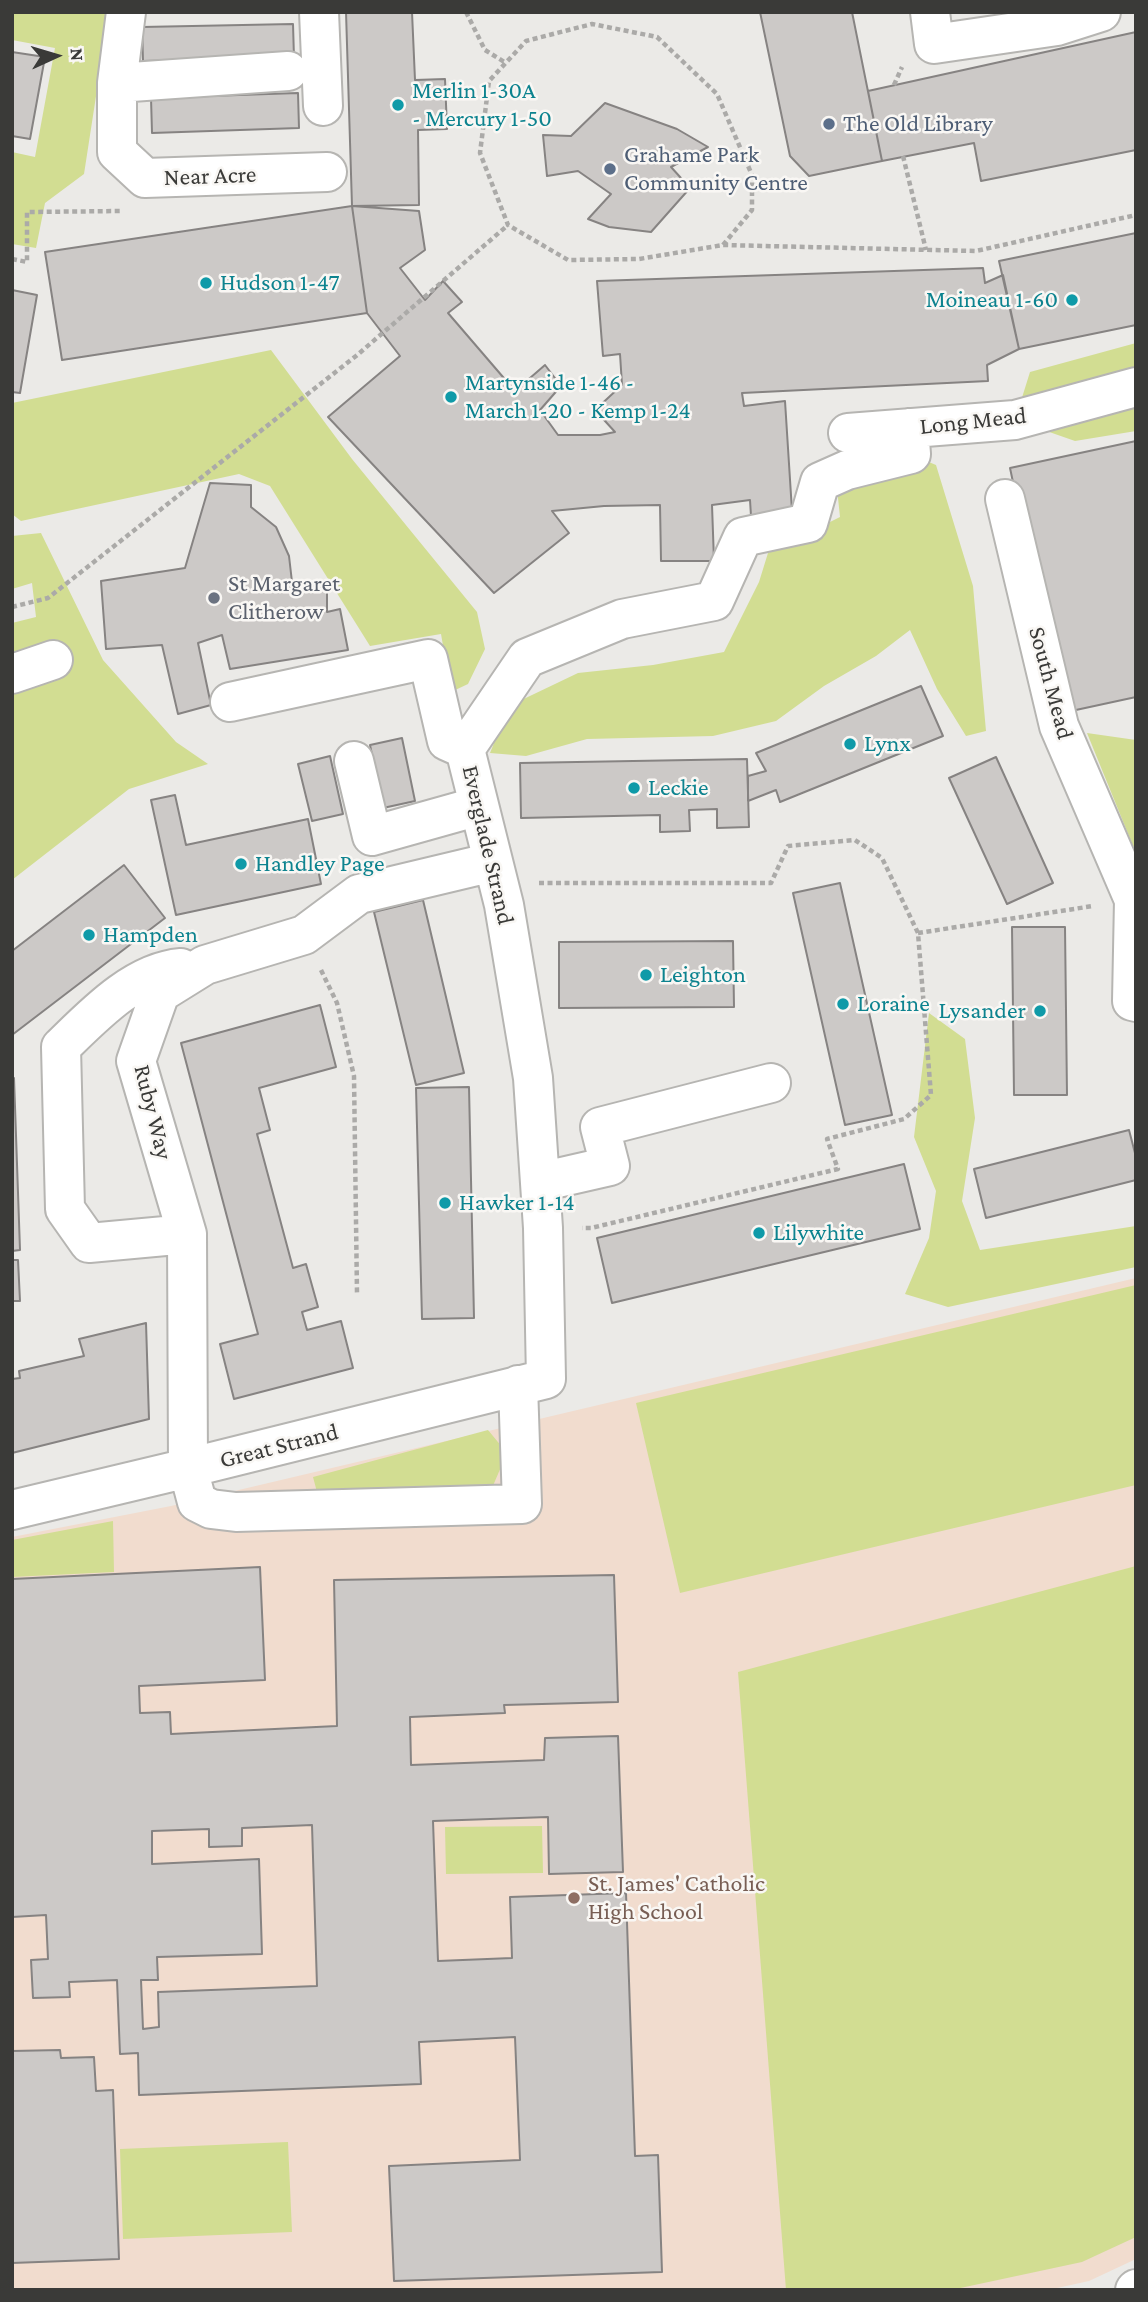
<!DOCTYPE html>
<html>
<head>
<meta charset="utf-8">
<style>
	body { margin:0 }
	#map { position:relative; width:1148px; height:2302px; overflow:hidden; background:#ebeae7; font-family:"Crimson Pro",serif }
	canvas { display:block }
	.frame { position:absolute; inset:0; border:14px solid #3a3a38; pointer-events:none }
	.north { position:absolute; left:21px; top:21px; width:70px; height:70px; -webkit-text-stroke:5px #f9f7f4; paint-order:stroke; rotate:86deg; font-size:19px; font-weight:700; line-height:28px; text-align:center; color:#3a3a38 }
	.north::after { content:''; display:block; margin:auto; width:24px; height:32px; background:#3a3a38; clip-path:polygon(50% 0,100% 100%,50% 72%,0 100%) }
</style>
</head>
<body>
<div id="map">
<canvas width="1148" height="2302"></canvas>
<div class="frame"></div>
<div class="north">N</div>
</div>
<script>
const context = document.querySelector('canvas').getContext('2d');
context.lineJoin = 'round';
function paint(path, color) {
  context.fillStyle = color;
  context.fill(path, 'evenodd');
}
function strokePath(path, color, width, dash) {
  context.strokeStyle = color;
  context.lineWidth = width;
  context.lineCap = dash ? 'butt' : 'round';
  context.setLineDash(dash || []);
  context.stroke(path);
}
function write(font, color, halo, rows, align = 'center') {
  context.font = font + ' "Crimson Pro",serif';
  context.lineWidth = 5;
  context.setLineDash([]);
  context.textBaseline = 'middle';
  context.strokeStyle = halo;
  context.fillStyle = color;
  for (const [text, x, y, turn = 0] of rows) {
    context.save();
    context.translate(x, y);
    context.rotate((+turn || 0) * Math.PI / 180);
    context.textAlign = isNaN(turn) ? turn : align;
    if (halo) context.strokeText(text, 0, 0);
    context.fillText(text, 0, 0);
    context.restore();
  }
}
paint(new Path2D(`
	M 1136,1278 L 1136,2259 L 1089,2281 L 1048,2290 L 12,2290 L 12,1537 L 171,1506 Z`), '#f1dcce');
paint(new Path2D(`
	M 12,12 L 109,12 L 84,174 L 45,203 L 36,248 L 12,244 L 12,152 L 35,157 L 55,48 L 12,40 Z
	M 1136,343 L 1136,431 L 1075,441 L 1015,420 L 1030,372 Z
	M 271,350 L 352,459 L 477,612 L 485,649 L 468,684 L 451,692 L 441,634 L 370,646 L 270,486 L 239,474 L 21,521 L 12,514 L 12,403 Z
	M 919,458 L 936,465 L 973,586 L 986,731 L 966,736 L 937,689 L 910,630 L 876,656 L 824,686 L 776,721 L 713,736 L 587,739 L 526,756 L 490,753 L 509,706 L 578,673 L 653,665 L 724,652 L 759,582 L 768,553 L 840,517 L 836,479 Z
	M 41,533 L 103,660 L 176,742 L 208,764 L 129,789 L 12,880 L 12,623 L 36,617 L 32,583 L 12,589 L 12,536 Z
	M 1087,733 L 1136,740 L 1136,849 L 1133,846 Z
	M 929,1013 L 965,1039 L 975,1118 L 962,1201 L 980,1250 L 1136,1226 L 1136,1267 L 948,1307 L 905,1294 L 929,1238 L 936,1191 L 914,1137 Z
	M 1136,1285 L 1136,1485 L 680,1593 L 636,1403 Z
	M 488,1430 L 507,1453 L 492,1488 L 317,1492 L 313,1477 Z
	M 113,1521 L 114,1572 L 12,1577 L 12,1540 Z
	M 1136,1566 L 1136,2237 L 1082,2262 L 951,2290 L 786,2290 L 738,1672 Z
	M 542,1826 L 543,1873 L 446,1874 L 445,1827 Z
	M 288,2142 L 292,2232 L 123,2239 L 120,2149 Z`), '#d2dd92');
const building = new Path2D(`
	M 346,12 L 412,12 L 415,80 L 445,79 L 447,129 L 418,130 L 419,205 L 352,206 Z
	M 760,12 L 852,12 L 882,161 L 809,176 L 790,156 Z
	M 293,24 L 294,58 L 143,61 L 142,27 Z
	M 1136,32 L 1136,150 L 981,181 L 974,143 L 882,161 L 868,91 Z
	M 12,52 L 45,57 L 30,139 L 12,136 Z
	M 298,93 L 299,128 L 152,133 L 151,98 Z
	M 605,103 L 677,129 L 708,147 L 671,167 L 690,188 L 651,232 L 609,227 L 588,219 L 611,194 L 578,171 L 547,176 L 543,135 L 571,136 Z
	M 352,206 L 367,313 L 62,360 L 45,252 Z
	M 352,206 L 419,211 L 425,250 L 400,268 L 425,300 L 443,281 L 462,302 L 448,313 L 515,391 L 545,365 L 561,386 L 540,410 L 558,435 L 600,435 L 615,432 L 595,410 L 622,385 L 620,354 L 603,356 L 597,281 L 983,268 L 985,283 L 1003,275 L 1019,349 L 987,365 L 988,381 L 742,393 L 744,406 L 785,401 L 792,511 L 751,516 L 750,500 L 712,505 L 714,561 L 661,561 L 660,505 L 604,506 L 552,511 L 569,533 L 494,593 L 328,417 L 400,356 L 367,313 Z
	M 1136,233 L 1136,325 L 1019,349 L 999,261 Z
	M 12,290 L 37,295 L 20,393 L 12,392 Z
	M 1136,441 L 1136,697 L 1062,713 L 1010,468 Z
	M 210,483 L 251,485 L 251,507 L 276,527 L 289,556 L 292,582 L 327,588 L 327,612 L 340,609 L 348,650 L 230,669 L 222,635 L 198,643 L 211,705 L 178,714 L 162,645 L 106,649 L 101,581 L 185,568 Z
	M 921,686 L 943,736 L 780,802 L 776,790 L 748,801 L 748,776 L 766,771 L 756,753 Z
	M 402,738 L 415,801 L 383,808 L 370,745 Z
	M 330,756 L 343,814 L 312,821 L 298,764 Z
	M 996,757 L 1053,883 L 1007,904 L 949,778 Z
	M 747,759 L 749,827 L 717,828 L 717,809 L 689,810 L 690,831 L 660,832 L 660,815 L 521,818 L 520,763 Z
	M 175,795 L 186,845 L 308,819 L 321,884 L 176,915 L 151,800 Z
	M 124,865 L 165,918 L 12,1035 L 12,951 Z
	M 840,883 L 892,1115 L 845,1125 L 793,893 Z
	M 423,900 L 464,1073 L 416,1085 L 374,912 Z
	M 1012,927 L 1065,927 L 1067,1095 L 1014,1095 Z
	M 733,941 L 734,1007 L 559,1008 L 559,942 Z
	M 320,1005 L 336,1067 L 259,1088 L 270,1130 L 257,1134 L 293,1268 L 306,1264 L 318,1307 L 302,1312 L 307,1330 L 341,1321 L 353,1368 L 234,1399 L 220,1344 L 258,1334 L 181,1043 Z
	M 14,1078 L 20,1250 L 12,1251 L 12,1079 Z
	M 469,1087 L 474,1318 L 422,1319 L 416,1088 Z
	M 1129,1130 L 1136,1157 L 1136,1180 L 986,1218 L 974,1169 Z
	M 904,1164 L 920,1229 L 612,1303 L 597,1238 Z
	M 12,1260 L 18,1260 L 20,1301 L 12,1301 Z
	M 146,1323 L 149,1419 L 12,1453 L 12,1379 L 20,1378 L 19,1371 L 84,1356 L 79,1339 Z
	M 260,1567 L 265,1680 L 139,1686 L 140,1713 L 170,1712 L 171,1734 L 337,1726 L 334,1580 L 614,1575 L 618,1702 L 504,1705 L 505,1713 L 410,1717 L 411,1765 L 544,1760 L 545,1738 L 618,1736 L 623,1872 L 549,1874 L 548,1817 L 433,1821 L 438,1961 L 512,1958 L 510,1897 L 626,1893 L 635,2156 L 658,2155 L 662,2272 L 394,2281 L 389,2166 L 520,2160 L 515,2037 L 419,2042 L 421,2084 L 139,2095 L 138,2053 L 120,2054 L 117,1980 L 69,1982 L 70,1997 L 33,1998 L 31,1960 L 48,1959 L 46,1915 L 12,1917 L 12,1579 ZM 312,1825 L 317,1986 L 158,1992 L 159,2027 L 143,2029 L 141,1980 L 158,1980 L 157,1957 L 262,1954 L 259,1859 L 152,1864 L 152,1831 L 209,1829 L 209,1847 L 242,1846 L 242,1828 Z
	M 60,2050 L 61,2058 L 94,2057 L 96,2091 L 113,2090 L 119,2259 L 12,2263 L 12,2051 Z`);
paint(building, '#ccc9c7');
strokePath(building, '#868382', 2);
const minor = new Path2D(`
	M 126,12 L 117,83 L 117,152 L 145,178 L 327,172
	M 319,12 L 323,106
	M 930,12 L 934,44 L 1057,26 L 1101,12
	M 117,83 L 288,71
	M 848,433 L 1015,420 L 1136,387
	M 1005,499 L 1059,726 L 1134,900 L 1132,1001 L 1136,1002
	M 12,674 L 53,660
	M 230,702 L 428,659 L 447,741 L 465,749
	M 354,761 L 372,836 L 479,806
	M 493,862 L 359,894 L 304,935 L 205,965 L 160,993 L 136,1061 L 187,1234 L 188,1468 L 197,1502 L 211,1509 L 236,1512 L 522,1504 L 518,1385
	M 181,968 C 134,972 93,1016 61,1047 L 65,1209 L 89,1243 L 187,1234
	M 540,1182 L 610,1166 L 600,1127 L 771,1083
	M 12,1510 L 188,1468 L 546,1379 L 543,1228 L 533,1078 L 504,905 L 465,749 L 527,658 L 622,619 L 714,601 L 743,537 L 808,523 L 820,482 L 847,470 L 911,454 L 909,428
	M 1135,2290 L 1136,2289`);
strokePath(minor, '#b6b5b2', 42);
strokePath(new Path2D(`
	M 466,12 L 485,50 L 506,63
	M 894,85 L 902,67
	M 903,156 L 926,250
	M 723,245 L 752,210 L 752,175 L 717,94 L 657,37 L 592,24 L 526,41 L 489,81 L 480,153 L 508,225 L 568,260 L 639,259 L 723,245 L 976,251 L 1136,215
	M 12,259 L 27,262 L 27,212 L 123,211
	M 12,607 L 48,598 L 356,356 L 508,225
	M 539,883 L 771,883 L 788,846 L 855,840 L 882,858 L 918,933 L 931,1095 L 904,1119 L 827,1139 L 838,1169 L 591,1228 L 582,1228
	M 918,933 L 1093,906
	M 321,970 L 337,1003 L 354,1076 L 357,1293`), '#abaaa8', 4.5, [5, 3.5]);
strokePath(minor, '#fff', 38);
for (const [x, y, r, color] of [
	[398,105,7,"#0f9aa8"],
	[829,124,7,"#5c6f8a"],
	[610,169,7,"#5c6f8a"],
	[206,283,7,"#0f9aa8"],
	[1072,300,7,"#0f9aa8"],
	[451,397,7,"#0f9aa8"],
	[214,598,7,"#6b7280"],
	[850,744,7,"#0f9aa8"],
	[634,788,7,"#0f9aa8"],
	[241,864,7,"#0f9aa8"],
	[89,935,7,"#0f9aa8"],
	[646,975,7,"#0f9aa8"],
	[843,1004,7,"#0f9aa8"],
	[1040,1011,7,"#0f9aa8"],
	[445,1203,7,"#0f9aa8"],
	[759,1233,7,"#0f9aa8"],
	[574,1898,7,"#8d6e63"]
]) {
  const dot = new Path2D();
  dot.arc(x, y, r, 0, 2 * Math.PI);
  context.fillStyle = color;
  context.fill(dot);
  strokePath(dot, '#f9f7f4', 2.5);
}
write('24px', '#0d838f', '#f9f7f4', [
	["Merlin 1-30A",412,91],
	["- Mercury 1-50",412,119],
	["Hudson 1-47",220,283],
	["Moineau 1-60",1058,300,"right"],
	["Martynside 1-46 -",465,383],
	["March 1-20 - Kemp 1-24",465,411],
	["Lynx",864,744],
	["Leckie",648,788],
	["Handley Page",255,864],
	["Hampden",103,935],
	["Leighton",660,975],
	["Loraine",857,1004],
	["Lysander",1026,1011,"right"],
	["Hawker 1-14",459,1203],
	["Lilywhite",773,1233]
], 'left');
write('24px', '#4e5e75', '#f9f7f4', [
	["The Old Library",843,124],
	["Grahame Park",624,155],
	["Community Centre",624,183]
], 'left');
write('24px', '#3a3a38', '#f9f7f4', [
	["Near Acre",210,176,-2],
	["Long Mead",973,421,-6],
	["South Mead",1051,683,75],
	["Everglade Strand",488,845,77],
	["Ruby Way",153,1112,76],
	["Great Strand",279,1446,-14]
]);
write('24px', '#5b616d', '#f9f7f4', [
	["St Margaret",228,584],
	["Clitherow",228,612]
], 'left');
write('24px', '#785e54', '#f9f7f4', [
	["St. James' Catholic",588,1884],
	["High School",588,1912]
], 'left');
</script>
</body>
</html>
